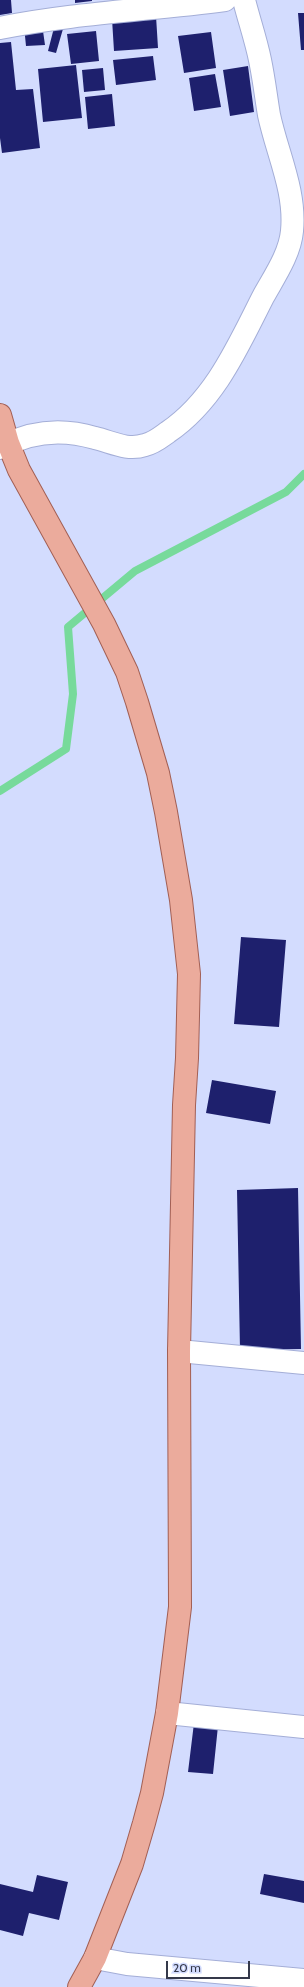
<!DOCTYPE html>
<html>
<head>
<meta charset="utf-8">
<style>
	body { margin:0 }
	#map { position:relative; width:304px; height:1987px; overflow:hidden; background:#d3dcfe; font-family:Cabin,sans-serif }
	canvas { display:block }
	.scale { position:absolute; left:166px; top:1961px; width:84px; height:18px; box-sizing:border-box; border:2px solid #35394a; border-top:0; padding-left:5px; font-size:12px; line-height:14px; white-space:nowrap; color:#35394a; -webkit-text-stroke:3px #d3dcfe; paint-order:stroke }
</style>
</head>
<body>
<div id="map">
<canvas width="304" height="1987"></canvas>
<div class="scale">20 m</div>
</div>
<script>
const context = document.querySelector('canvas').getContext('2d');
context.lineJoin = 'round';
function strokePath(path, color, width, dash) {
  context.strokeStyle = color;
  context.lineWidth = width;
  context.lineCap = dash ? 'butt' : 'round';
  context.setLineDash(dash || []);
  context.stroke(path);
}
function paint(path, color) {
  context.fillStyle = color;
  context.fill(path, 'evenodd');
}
strokePath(new Path2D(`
	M 0,791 L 66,749 L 73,694 L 68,627 L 135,571 L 286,492 L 304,474`), '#77da9b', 8);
paint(new Path2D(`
	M 0,0 L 11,0 L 12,13 L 0,15 Z
	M 75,0 L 92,0 L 92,1 L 75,3 Z
	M 298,13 L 304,13 L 304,50 L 301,50 Z
	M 156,16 L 158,48 L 114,51 L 112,19 Z
	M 56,20 L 65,22 L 56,53 L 48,51 Z
	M 42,24 L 45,45 L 26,46 L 24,26 Z
	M 96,31 L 99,61 L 71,64 L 67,34 Z
	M 211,32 L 216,68 L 184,73 L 178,36 Z
	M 11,42 L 16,90 L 33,89 L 40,148 L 2,153 L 0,138 L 0,43 Z
	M 153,56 L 156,80 L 116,85 L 113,60 Z
	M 76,65 L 82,118 L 43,122 L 38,69 Z
	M 248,66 L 254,112 L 230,116 L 223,70 Z
	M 103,68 L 105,90 L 84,92 L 82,70 Z
	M 215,74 L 221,107 L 194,111 L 189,78 Z
	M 112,94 L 115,126 L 88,129 L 85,97 Z
	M 241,937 L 286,940 L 279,1027 L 234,1024 Z
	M 212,1080 L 276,1091 L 270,1124 L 206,1113 Z
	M 298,1188 L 301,1349 L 240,1350 L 237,1190 Z
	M 194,1723 L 218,1726 L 213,1774 L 188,1772 Z
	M 264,1874 L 304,1881 L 304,1903 L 260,1894 Z
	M 37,1875 L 68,1882 L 59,1920 L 29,1913 L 23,1936 L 0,1930 L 0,1884 L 33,1892 Z`), '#1e206d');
const minor = new Path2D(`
	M 0,28 C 75,13 150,10 225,0
	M 0,448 C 30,431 61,428 95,438 C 112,442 127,451 145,445 C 154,443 161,437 168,432 C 215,400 238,346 263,297 C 274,277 290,254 292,231 C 296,191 277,153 269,115 C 266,97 264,79 260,60 C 256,40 249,20 244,0
	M 179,1351 L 304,1363
	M 167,1713 L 304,1727
	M 95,1958 L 127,1964 L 304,1980`);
const primary = new Path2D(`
	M 0,415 L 8,443 L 19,470 L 104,624 L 127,672 L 137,702 L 158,773 L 166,812 L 181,900 L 189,974 L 187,1058 L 184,1105 L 179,1351 L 180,1607 L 167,1713 L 152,1793 L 144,1823 L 132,1864 L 95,1958 L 79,1987`);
strokePath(minor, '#a4aed7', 24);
strokePath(primary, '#a25f54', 24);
strokePath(minor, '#fff', 22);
strokePath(primary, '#ebab9c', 22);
</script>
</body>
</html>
